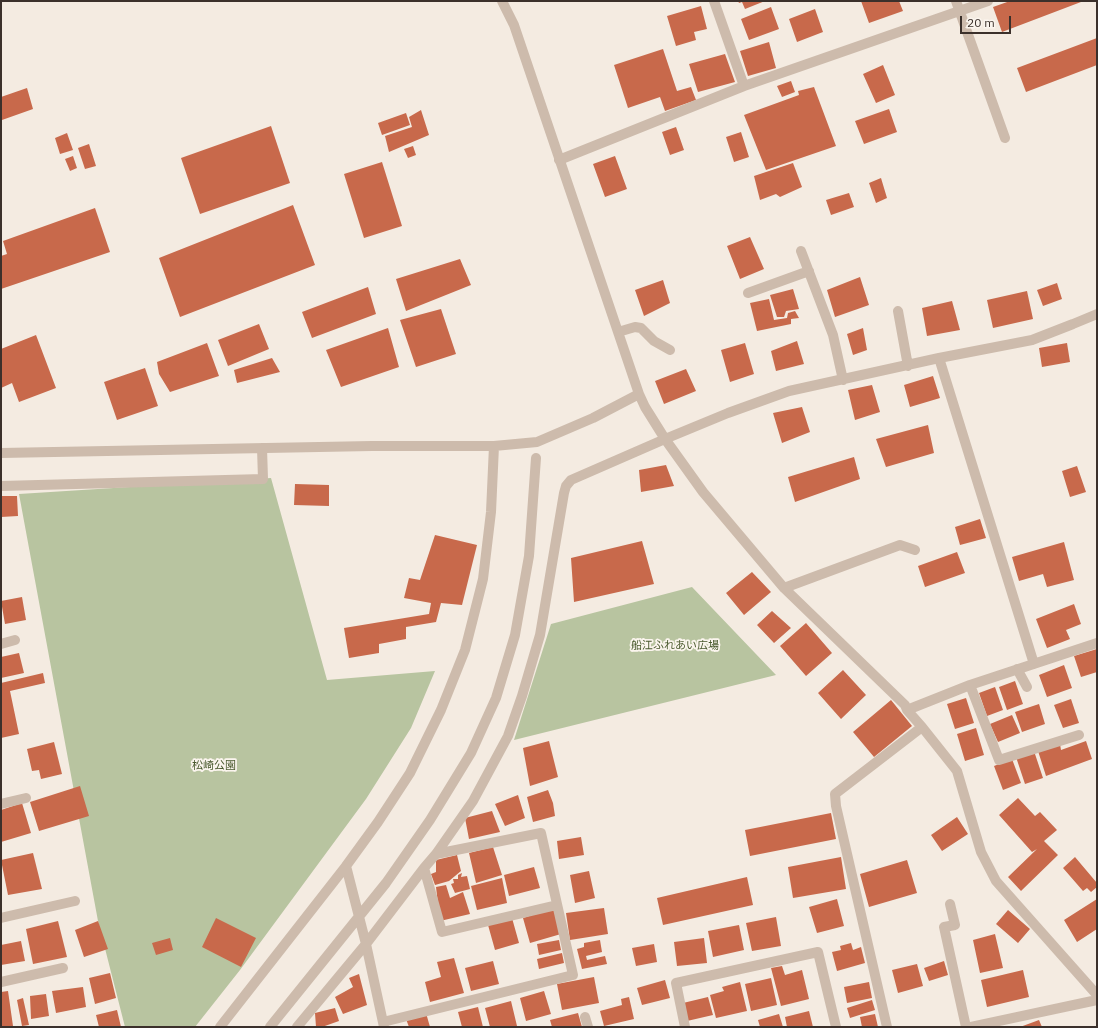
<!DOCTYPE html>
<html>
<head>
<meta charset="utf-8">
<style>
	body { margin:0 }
	#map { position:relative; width:1098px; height:1028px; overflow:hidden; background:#f4ebe1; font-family:"IBM Plex Sans",sans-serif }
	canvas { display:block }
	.frame { position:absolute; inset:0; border:2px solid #3b302b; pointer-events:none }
	.scale { position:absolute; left:960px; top:16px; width:51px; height:18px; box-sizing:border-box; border:2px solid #3b302b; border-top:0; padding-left:5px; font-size:12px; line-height:14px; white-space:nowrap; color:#3b302b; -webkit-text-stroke:3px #fbf5ee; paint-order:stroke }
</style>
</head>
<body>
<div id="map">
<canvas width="1098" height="1028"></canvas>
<div class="frame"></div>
<div class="scale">20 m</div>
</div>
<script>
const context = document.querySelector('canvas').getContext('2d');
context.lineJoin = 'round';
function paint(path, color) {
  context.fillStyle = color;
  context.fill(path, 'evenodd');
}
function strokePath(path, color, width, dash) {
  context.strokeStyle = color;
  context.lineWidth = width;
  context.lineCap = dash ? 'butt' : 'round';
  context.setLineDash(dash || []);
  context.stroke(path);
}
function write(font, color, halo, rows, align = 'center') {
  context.font = font + ' "IBM Plex Sans","Noto Sans JP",sans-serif';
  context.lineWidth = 3.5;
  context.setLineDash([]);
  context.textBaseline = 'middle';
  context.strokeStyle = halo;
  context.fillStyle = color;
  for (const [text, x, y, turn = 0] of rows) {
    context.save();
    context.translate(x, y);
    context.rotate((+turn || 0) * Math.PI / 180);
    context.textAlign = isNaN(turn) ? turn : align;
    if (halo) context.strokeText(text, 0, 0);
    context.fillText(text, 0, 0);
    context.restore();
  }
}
paint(new Path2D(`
	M 271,478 L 327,680 L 435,671 L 411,728 L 366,799 L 240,970 L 195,1027 L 125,1027 L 98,921 L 19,494 Z
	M 692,587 L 776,675 L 514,740 L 551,624 Z`), '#b8c4a0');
paint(new Path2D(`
	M 738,1 L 765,1 L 745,9 L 742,2 L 739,3 Z
	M 861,1 L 899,1 L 903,11 L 869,23 Z
	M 1010,1 L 1081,1 L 1081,2 L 1002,32 L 993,7 Z
	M 701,6 L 707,29 L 694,32 L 696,40 L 676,46 L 667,16 Z
	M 771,7 L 779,29 L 749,40 L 741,19 Z
	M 815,9 L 823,32 L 797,42 L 789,19 Z
	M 1097,38 L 1097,65 L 1026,92 L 1017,68 Z
	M 769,42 L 776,68 L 748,76 L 740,51 Z
	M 663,49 L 677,91 L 691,87 L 696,100 L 665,111 L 660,97 L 628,108 L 614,65 Z
	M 725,54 L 735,82 L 698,92 L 689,64 Z
	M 883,65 L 895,95 L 876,103 L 863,74 Z
	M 791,81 L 795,92 L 782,97 L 777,86 Z
	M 814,87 L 836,146 L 766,170 L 744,115 L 799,95 L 798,91 Z
	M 27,88 L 33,109 L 2,120 L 1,97 Z
	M 889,109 L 897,132 L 864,144 L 855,121 Z
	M 421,110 L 429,135 L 389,152 L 385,136 L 412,127 L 409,117 Z
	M 406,113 L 410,125 L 382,135 L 378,123 Z
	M 271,126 L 290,183 L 200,214 L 181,158 Z
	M 676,127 L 684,150 L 670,155 L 662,132 Z
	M 741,132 L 749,157 L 734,162 L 726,137 Z
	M 67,133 L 73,150 L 60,154 L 55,138 Z
	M 89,144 L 96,166 L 85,169 L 78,148 Z
	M 413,146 L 416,155 L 408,158 L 404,149 Z
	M 73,156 L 77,168 L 70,171 L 65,159 Z
	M 615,156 L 627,189 L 605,197 L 593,164 Z
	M 382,162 L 402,226 L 364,238 L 344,174 Z
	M 793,163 L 802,187 L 780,197 L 776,194 L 760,200 L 754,176 Z
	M 881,178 L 887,198 L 876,203 L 869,183 Z
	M 849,193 L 854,207 L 831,215 L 826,200 Z
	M 293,205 L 315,265 L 180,317 L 159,258 Z
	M 95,208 L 110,252 L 1,289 L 1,256 L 7,254 L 3,241 Z
	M 750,237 L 764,269 L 740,279 L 727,246 Z
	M 460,259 L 471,285 L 406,311 L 396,279 Z
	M 860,277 L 869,305 L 835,317 L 827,290 Z
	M 663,280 L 670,303 L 644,316 L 635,290 Z
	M 1057,283 L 1062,299 L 1043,306 L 1037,290 Z
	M 368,287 L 376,314 L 312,338 L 302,312 Z
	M 793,289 L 799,309 L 786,311 L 784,317 L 777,317 L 770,295 Z
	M 1027,291 L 1033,319 L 993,328 L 987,300 Z
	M 769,299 L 774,320 L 787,318 L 788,313 L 795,311 L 799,318 L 791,319 L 791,324 L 757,331 L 750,303 Z
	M 952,301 L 960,330 L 927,336 L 922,308 Z
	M 441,309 L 456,354 L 416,367 L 400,320 Z
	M 259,324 L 269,349 L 228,366 L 218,340 Z
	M 388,328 L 399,367 L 341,387 L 326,350 Z
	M 863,328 L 867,350 L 853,355 L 847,334 Z
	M 36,335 L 56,388 L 19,402 L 12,383 L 1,388 L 1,349 Z
	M 797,341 L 804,364 L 776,371 L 771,351 Z
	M 207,343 L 219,376 L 170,392 L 159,374 L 157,362 Z
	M 745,343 L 754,374 L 730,382 L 721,350 Z
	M 1067,343 L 1070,362 L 1042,367 L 1039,348 Z
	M 272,358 L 280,372 L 237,383 L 234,370 Z
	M 145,368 L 158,406 L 117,420 L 104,382 Z
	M 686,369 L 696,391 L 664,404 L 655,381 Z
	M 933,376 L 940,398 L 910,407 L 904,385 Z
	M 872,385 L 880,412 L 855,420 L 848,390 Z
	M 802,407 L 810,432 L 782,443 L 773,413 Z
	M 928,425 L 934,453 L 886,467 L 876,439 Z
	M 854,457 L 860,479 L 795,502 L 788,477 Z
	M 666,465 L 674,486 L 641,492 L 639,470 Z
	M 1077,466 L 1086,492 L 1070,497 L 1062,471 Z
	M 295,484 L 329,485 L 329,506 L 294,505 Z
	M 1,496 L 17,496 L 18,516 L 1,517 Z
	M 980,519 L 986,538 L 960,545 L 955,527 Z
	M 435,535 L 477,545 L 462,605 L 441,603 L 436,622 L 406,627 L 406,639 L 379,644 L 379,653 L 349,658 L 344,628 L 429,614 L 431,603 L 404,598 L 409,578 L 420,580 Z
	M 642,541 L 654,584 L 574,602 L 571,558 Z
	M 1064,542 L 1074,580 L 1047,587 L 1043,574 L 1019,581 L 1012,557 Z
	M 957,552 L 965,573 L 925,587 L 918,566 Z
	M 752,572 L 771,592 L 744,615 L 726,593 Z
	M 22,597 L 26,620 L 5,624 L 1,601 Z
	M 1074,604 L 1081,624 L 1066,630 L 1070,639 L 1047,648 L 1036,619 Z
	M 772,611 L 791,628 L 774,643 L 757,625 Z
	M 806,623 L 832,653 L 806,676 L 780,646 Z
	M 1097,649 L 1097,672 L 1081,677 L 1074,656 Z
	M 19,653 L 24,673 L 1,678 L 1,657 Z
	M 1064,665 L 1072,688 L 1047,697 L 1039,675 Z
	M 843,670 L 866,695 L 841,719 L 818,693 Z
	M 43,673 L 45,683 L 10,691 L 19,734 L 1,738 L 1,683 Z
	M 1015,681 L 1023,704 L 1007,710 L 999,687 Z
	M 995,687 L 1003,710 L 987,716 L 979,693 Z
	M 966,698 L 974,723 L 955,729 L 947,704 Z
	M 1071,699 L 1079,723 L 1063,728 L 1054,705 Z
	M 891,700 L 912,726 L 874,757 L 853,732 Z
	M 1039,704 L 1045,724 L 1022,732 L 1015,712 Z
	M 1012,715 L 1020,733 L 998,742 L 990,724 Z
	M 976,728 L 984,755 L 965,761 L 957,734 Z
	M 549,741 L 558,777 L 530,786 L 523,748 Z
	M 1086,741 L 1092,759 L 1046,776 L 1038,751 L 1060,744 L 1061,750 Z
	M 54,742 L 62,774 L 41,779 L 39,770 L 32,771 L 27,749 Z
	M 1034,751 L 1043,778 L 1025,784 L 1016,757 Z
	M 1012,759 L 1021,783 L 1003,790 L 994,766 Z
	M 80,786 L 89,816 L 39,831 L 30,802 Z
	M 548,790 L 553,803 L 555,816 L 533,822 L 527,797 Z
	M 518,795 L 525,818 L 505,826 L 495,804 Z
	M 1018,798 L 1035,816 L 1040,812 L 1057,830 L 1044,841 L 1058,855 L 1021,891 L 1008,877 L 1037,849 L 1032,852 L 999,815 Z
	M 22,803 L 31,833 L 1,842 L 1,810 Z
	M 492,811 L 500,832 L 469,839 L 465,818 Z
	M 831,813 L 836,839 L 750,856 L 745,830 Z
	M 957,817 L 968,834 L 942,851 L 931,835 Z
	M 581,837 L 584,855 L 559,859 L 557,841 Z
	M 493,847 L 502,875 L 476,883 L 469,853 Z
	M 33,853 L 42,889 L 8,895 L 1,860 Z
	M 457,855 L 461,871 L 449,881 L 435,885 L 431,874 L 436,872 L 436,860 Z
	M 841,857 L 846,889 L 793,898 L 788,867 Z
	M 1075,857 L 1097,883 L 1097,887 L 1091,892 L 1087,888 L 1083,891 L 1063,868 Z
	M 907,860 L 917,893 L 869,907 L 860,874 Z
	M 534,867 L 540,888 L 509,896 L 504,875 Z
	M 589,871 L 595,898 L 575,903 L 570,875 Z
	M 462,873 L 461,877 L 467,876 L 470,889 L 455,893 L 451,884 L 454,883 L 453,879 L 458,879 L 458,875 Z
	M 747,877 L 753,905 L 663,925 L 657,898 Z
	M 502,878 L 507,903 L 477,910 L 471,886 Z
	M 446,885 L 450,898 L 463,892 L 470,914 L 440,921 L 436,887 Z
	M 837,899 L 844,926 L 817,933 L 809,907 Z
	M 1097,899 L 1097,929 L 1077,942 L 1064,920 Z
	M 554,908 L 561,934 L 530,943 L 523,918 Z
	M 604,908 L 608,934 L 570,940 L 566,913 Z
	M 1008,910 L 1030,929 L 1018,943 L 996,924 Z
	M 776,917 L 781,946 L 752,951 L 746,923 Z
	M 216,918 L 256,938 L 241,967 L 202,947 Z
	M 512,918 L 519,943 L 495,950 L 488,925 Z
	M 58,921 L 67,957 L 33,964 L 26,929 Z
	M 98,921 L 108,949 L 84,957 L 75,930 Z
	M 739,925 L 744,950 L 713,957 L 708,931 Z
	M 995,934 L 1003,968 L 980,973 L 973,940 Z
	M 170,938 L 173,950 L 156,955 L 152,943 Z
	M 704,938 L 707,963 L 677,966 L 674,942 Z
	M 559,940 L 561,950 L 539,955 L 537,944 Z
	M 600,940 L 602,952 L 586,956 L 587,960 L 605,956 L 607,964 L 582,969 L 577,949 L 584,947 L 584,943 Z
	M 21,941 L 25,961 L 1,965 L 1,945 Z
	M 851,943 L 853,950 L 861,947 L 865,963 L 837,971 L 832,952 L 841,950 L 840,946 Z
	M 654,944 L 657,962 L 636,966 L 632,948 Z
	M 562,953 L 564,963 L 539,969 L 537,959 Z
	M 454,958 L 464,993 L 430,1002 L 425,982 L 441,977 L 437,962 Z
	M 493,961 L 499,984 L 471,991 L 465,968 Z
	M 944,961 L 948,975 L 929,981 L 924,968 Z
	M 917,964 L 923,986 L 898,993 L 892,970 Z
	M 782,966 L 785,975 L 802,970 L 809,999 L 781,1006 L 771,968 Z
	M 1023,970 L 1029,997 L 987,1007 L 981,980 Z
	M 110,973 L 116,998 L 95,1004 L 89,978 Z
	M 359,974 L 367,1005 L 343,1014 L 335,997 L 353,987 L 349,978 Z
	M 594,977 L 599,1003 L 562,1010 L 557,984 Z
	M 771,978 L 777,1005 L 751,1011 L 745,984 Z
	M 665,980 L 670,998 L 642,1005 L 637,988 Z
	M 740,982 L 747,1011 L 716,1018 L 710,995 L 724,991 L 722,987 Z
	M 869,982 L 872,998 L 847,1003 L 844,987 Z
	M 83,987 L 86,1007 L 56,1013 L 52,991 Z
	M 8,991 L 13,1026 L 1,1027 L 1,992 Z
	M 544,991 L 551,1014 L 526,1021 L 520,998 Z
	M 46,994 L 49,1016 L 31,1019 L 30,996 Z
	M 629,997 L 634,1019 L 604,1026 L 600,1011 L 622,1005 L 621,999 Z
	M 708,997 L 713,1015 L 687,1021 L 683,1003 Z
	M 23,998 L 29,1025 L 22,1026 L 17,1000 Z
	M 872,1000 L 875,1010 L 850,1018 L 847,1008 Z
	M 511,1001 L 517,1026 L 512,1027 L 490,1027 L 485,1008 Z
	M 478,1007 L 483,1027 L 462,1027 L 458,1012 Z
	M 335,1008 L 339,1021 L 322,1027 L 316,1027 L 315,1013 Z
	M 117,1010 L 121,1027 L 99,1027 L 96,1015 Z
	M 809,1011 L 813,1027 L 787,1027 L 785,1017 Z
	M 426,1013 L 430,1027 L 409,1027 L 406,1019 Z
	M 578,1013 L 582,1027 L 552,1027 L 550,1020 Z
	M 779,1014 L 783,1027 L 760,1027 L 758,1020 Z
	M 875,1014 L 878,1027 L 862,1027 L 860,1017 Z
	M 1039,1020 L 1042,1027 L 1020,1027 Z`), '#c8694b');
strokePath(new Path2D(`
	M 502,1 L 514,25 L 639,394 L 645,407 L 665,439 L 703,492 L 784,588 L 905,705 L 907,710 L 922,727 L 957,771 L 981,852 L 996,881 L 1097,995
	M 714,1 L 744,86
	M 956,1 L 1005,138
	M 559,160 L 744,86 L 988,1
	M 801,251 L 833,335 L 843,380
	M 748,293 L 809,271
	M 898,311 L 908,366
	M 618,332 L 635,327 L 641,328 L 654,341 L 670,350
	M 939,358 L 1034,664
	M 1,453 L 372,446 L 494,446 L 537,442 L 593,418 L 639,394
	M 1,486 L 263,479 L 262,448
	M 784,588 L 900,545 L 915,550
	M 1,644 L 15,640
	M 1017,669 L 1027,687
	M 970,685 L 999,760 L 1079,735
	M 907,710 L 970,685 L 1097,643
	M 1,804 L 26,798
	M 346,866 L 366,944 L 384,1027
	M 424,868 L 442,932 L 557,905
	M 950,904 L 955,925 L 944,927 L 966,1027
	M 1,918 L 75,901
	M 1,982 L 63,968
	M 585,1017 L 588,1027
	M 383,1022 L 573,975 L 541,833 L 436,854
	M 220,1027 L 346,866 L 378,822 L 410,773 L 441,710 L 465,650 L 483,579 L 491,512 L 494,446
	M 270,1027 L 386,883 L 430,820 L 471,753 L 496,698 L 515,635 L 529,556 L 536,458
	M 297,1027 L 366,944 L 424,868 L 436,854 L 473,801 L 508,736 L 522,696 L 540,635 L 564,493 L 566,486 L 571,480 L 665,439 L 728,413 L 789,391 L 939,358 L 1032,340 L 1073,324 L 1097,314
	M 685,1027 L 676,983 L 818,952 L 836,1027
	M 887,1027 L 836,806 L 835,794 L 922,727
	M 971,1027 L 1097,1000`), '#cdbbac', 10);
write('11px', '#4a5a2e', '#fbf5ee', [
	["船江ふれあい広場",675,646],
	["松崎公園",214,766]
]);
</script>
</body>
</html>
